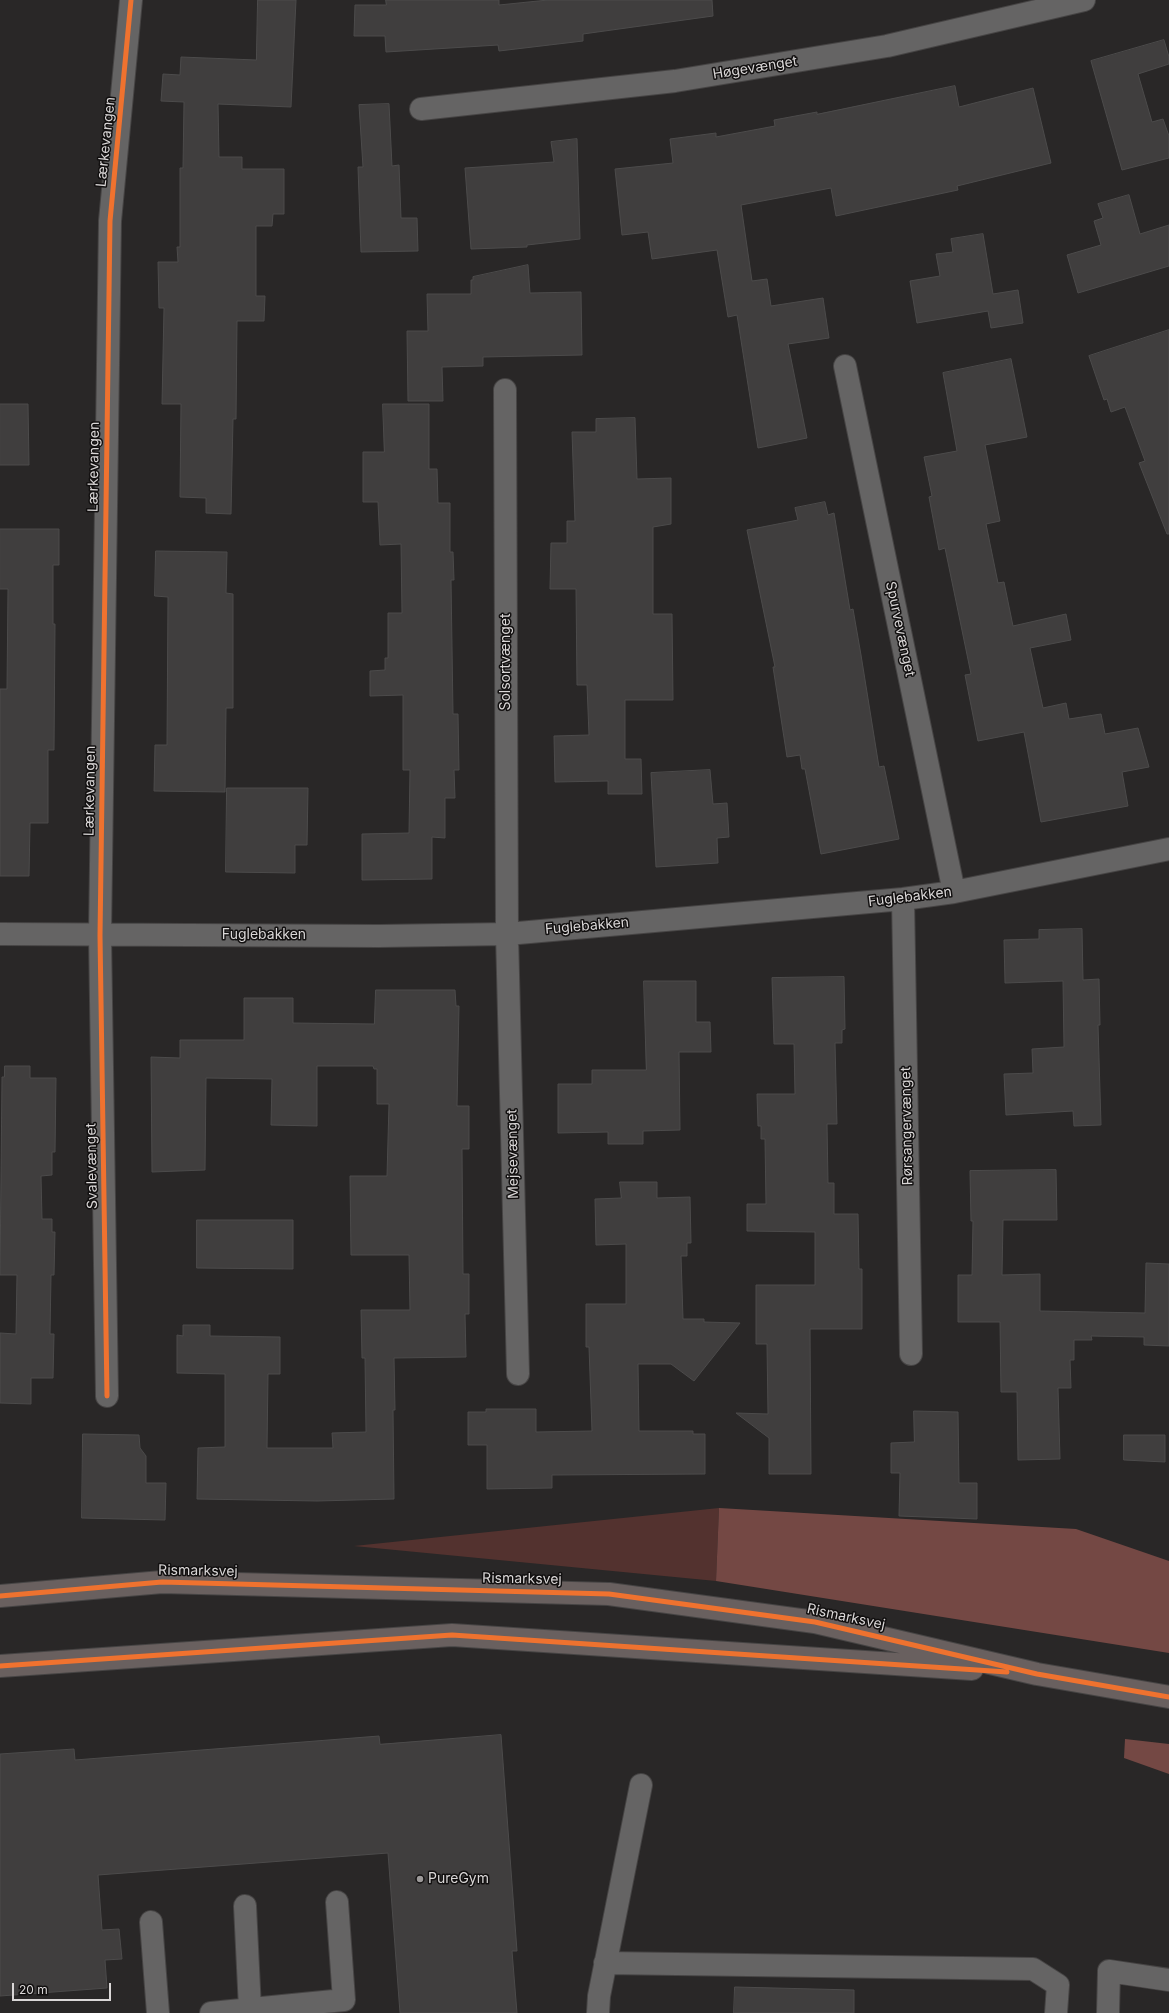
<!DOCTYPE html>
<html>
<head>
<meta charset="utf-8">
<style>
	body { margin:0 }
	#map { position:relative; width:1169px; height:2013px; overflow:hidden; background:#292727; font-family:Inter,sans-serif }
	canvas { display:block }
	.scale { position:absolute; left:12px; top:1983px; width:99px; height:18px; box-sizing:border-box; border:2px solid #dad7d7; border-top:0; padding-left:5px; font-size:12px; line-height:14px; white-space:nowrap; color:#dad7d7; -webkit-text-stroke:3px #121010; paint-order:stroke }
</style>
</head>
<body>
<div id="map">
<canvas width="1169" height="2013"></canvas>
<div class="scale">20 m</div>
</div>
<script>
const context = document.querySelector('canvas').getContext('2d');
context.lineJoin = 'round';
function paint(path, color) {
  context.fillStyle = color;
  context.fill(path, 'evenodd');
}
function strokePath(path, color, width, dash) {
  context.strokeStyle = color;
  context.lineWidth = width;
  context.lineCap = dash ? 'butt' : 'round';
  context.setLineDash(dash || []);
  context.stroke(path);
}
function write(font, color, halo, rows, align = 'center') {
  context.font = font + ' Inter,sans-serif';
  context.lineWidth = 3;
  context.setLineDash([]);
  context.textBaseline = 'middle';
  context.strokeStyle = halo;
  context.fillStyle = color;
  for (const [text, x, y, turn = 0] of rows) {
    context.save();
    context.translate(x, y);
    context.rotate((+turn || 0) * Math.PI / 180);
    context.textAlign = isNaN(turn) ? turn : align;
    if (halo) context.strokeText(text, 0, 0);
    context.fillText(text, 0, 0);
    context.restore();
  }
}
paint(new Path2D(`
	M 719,1508 L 716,1581 L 354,1546 Z`), '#53322f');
paint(new Path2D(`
	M 719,1508 L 1076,1529 L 1169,1561 L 1169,1653 L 716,1581 Z
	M 1125,1739 L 1169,1744 L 1169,1774 L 1124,1758 Z`), '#744844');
const building = new Path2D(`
	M 258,0 L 296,0 L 291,107 L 218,104 L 219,157 L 242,157 L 242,169 L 284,169 L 284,214 L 273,214 L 272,226 L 256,226 L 256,296 L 265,296 L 264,321 L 237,321 L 236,419 L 233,419 L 231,514 L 206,513 L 206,498 L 180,497 L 181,404 L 162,404 L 164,308 L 159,308 L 158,262 L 178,262 L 177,247 L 180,247 L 180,168 L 183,168 L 184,102 L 161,101 L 163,74 L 180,75 L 181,57 L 256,60 Z
	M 386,0 L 499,0 L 499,5 L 548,0 L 712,0 L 713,16 L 583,34 L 583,41 L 499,51 L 498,45 L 386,52 L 385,36 L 354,36 L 355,5 L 386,5 Z
	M 1164,40 L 1169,57 L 1169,64 L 1138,74 L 1152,122 L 1163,119 L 1169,136 L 1169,158 L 1122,170 L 1091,61 Z
	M 955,86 L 959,107 L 1033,88 L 1051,163 L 957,186 L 958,190 L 836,216 L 831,188 L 741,205 L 752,281 L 767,279 L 771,306 L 823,298 L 829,338 L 788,344 L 807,438 L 758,448 L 737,315 L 728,317 L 717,250 L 652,259 L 648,232 L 622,235 L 615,169 L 673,163 L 670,139 L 716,133 L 716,137 L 775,126 L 774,120 L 817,112 L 817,114 Z
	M 389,104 L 392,166 L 399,165 L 401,218 L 417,218 L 418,251 L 361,252 L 358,167 L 363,167 L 359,105 Z
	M 577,139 L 580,239 L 527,245 L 527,247 L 471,249 L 465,168 L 554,162 L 551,142 Z
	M 1129,195 L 1140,234 L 1169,225 L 1169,266 L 1078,293 L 1067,255 L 1101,245 L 1094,221 L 1103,218 L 1098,204 Z
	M 983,234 L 993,294 L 1018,290 L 1023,323 L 991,328 L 988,311 L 917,323 L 910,281 L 940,276 L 936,254 L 953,252 L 951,239 Z
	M 528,265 L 530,293 L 581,292 L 582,355 L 483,357 L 483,366 L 442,367 L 443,401 L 408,401 L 407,331 L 428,331 L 427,294 L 471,294 L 471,280 L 473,280 L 473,277 Z
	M 1169,330 L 1169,534 L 1167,534 L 1139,463 L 1145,461 L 1125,407 L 1111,412 L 1107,399 L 1104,400 L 1089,356 Z
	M 1011,359 L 1027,437 L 985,445 L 1000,521 L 986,524 L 998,583 L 1004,582 L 1013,626 L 1066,614 L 1071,640 L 1030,648 L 1043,708 L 1066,703 L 1069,719 L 1101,714 L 1105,734 L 1138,728 L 1149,767 L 1122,772 L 1128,806 L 1041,822 L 1024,732 L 978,741 L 965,675 L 971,674 L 945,548 L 939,550 L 929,497 L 932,496 L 924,457 L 957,451 L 943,373 Z
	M 0,404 L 28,404 L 29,465 L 0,465 Z
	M 383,404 L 429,404 L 429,469 L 437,469 L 438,503 L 450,503 L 450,552 L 453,552 L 454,580 L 451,580 L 453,714 L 458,714 L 459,770 L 454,770 L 455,798 L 445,798 L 445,838 L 432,837 L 432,879 L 362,880 L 362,834 L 409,833 L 410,770 L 403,770 L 403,695 L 370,696 L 370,671 L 385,670 L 385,658 L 388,658 L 388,613 L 402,613 L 401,544 L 380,545 L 378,502 L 363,502 L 363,452 L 384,452 Z
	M 635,418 L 637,479 L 671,478 L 671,524 L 653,527 L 653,614 L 672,614 L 673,700 L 625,700 L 625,759 L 641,759 L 642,794 L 608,794 L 608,781 L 555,782 L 554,736 L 589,735 L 587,685 L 577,685 L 576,589 L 550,589 L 551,543 L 567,543 L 567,521 L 575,521 L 572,432 L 596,432 L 596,419 Z
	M 825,502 L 828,515 L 834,513 L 850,610 L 853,609 L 861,655 L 879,767 L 884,766 L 899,839 L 821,854 L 805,769 L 802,769 L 800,755 L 787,757 L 773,667 L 775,667 L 747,530 L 798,520 L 795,508 Z
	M 0,529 L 59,529 L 59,565 L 53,565 L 53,624 L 55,624 L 54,750 L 48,750 L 48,823 L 30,823 L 29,876 L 0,876 L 0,689 L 7,689 L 8,589 L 0,589 Z
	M 156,551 L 227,552 L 226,593 L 233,594 L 233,708 L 226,708 L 225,792 L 154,791 L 155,745 L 167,745 L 168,597 L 155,596 Z
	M 710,770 L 713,804 L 727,803 L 729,837 L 717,838 L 718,863 L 656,867 L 651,773 Z
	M 227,788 L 308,788 L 307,845 L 295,845 L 295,873 L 226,872 Z
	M 1082,929 L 1083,980 L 1099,979 L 1100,1025 L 1098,1025 L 1101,1125 L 1074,1126 L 1073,1111 L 1006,1115 L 1004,1074 L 1033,1073 L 1032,1049 L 1064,1047 L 1063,981 L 1005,983 L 1004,940 L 1039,939 L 1039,930 Z
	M 844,977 L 845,1029 L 842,1030 L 842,1043 L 835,1043 L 837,1124 L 827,1124 L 828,1183 L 834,1183 L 834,1214 L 858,1214 L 859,1269 L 862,1269 L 862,1329 L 810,1329 L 811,1474 L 769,1474 L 769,1438 L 736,1413 L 768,1414 L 767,1344 L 756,1344 L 756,1285 L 815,1285 L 815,1232 L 747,1231 L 747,1204 L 766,1204 L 765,1139 L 761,1139 L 761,1126 L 758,1126 L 757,1094 L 795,1094 L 794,1044 L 774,1044 L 772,978 Z
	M 644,981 L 696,981 L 696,1022 L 710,1022 L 711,1052 L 679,1052 L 680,1130 L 643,1131 L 643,1144 L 608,1144 L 608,1132 L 558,1133 L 558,1084 L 592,1084 L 592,1070 L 646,1070 Z
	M 376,990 L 455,990 L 456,1006 L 459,1006 L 457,1106 L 469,1106 L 469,1149 L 462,1149 L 463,1274 L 469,1274 L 469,1314 L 465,1314 L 466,1357 L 394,1358 L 395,1410 L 393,1410 L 394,1499 L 317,1501 L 197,1499 L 198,1448 L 225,1447 L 225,1374 L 177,1373 L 177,1335 L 183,1336 L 183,1325 L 210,1325 L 210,1336 L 280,1337 L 280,1374 L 268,1374 L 267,1448 L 333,1448 L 332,1433 L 366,1432 L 365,1358 L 362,1358 L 361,1310 L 410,1310 L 409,1255 L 351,1255 L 350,1176 L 387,1176 L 389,1104 L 377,1104 L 377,1069 L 374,1069 L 373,1066 L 317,1066 L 317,1126 L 271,1125 L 272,1079 L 206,1078 L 205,1170 L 152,1172 L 151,1057 L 180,1058 L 180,1040 L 244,1040 L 244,998 L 293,998 L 293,1023 L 374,1024 Z
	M 5,1066 L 30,1066 L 30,1078 L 56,1078 L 55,1152 L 52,1152 L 52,1175 L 41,1176 L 42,1219 L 52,1219 L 52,1232 L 55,1232 L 54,1275 L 51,1275 L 50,1334 L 54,1334 L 53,1378 L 31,1378 L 31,1404 L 0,1403 L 0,1333 L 16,1334 L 17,1275 L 0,1275 L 2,1077 L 4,1077 Z
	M 1056,1170 L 1057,1220 L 1003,1220 L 1002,1275 L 1040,1274 L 1040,1311 L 1145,1313 L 1146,1263 L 1169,1264 L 1169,1346 L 1144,1345 L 1144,1337 L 1091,1336 L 1092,1340 L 1074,1340 L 1074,1360 L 1070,1360 L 1071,1388 L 1058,1388 L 1060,1459 L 1018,1460 L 1017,1392 L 1001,1392 L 1000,1322 L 958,1322 L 958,1275 L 972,1275 L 973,1221 L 971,1221 L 970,1171 Z
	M 620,1182 L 657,1182 L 657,1198 L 690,1197 L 691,1243 L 687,1243 L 687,1256 L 681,1256 L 683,1319 L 704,1319 L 704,1322 L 740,1323 L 694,1381 L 671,1364 L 638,1364 L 639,1431 L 693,1431 L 693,1434 L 705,1434 L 705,1474 L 552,1475 L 552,1488 L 487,1489 L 487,1445 L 468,1445 L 468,1412 L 486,1412 L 486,1409 L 536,1409 L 536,1432 L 592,1431 L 589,1347 L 586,1347 L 586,1304 L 626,1304 L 626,1244 L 596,1245 L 595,1199 L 621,1198 Z
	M 197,1220 L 293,1220 L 293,1269 L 197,1268 Z
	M 914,1411 L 958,1412 L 959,1483 L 977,1483 L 977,1519 L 899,1516 L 900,1473 L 891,1473 L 891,1443 L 914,1442 Z
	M 83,1434 L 139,1435 L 140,1448 L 146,1456 L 146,1483 L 166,1483 L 165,1520 L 82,1518 Z
	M 1124,1435 L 1165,1435 L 1165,1462 L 1124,1460 Z
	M 501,1735 L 517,1951 L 512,1951 L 517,2013 L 400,2013 L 388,1853 L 98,1875 L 102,1930 L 119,1929 L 122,1959 L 105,1960 L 107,1988 L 0,1996 L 0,1754 L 74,1749 L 75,1760 L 379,1736 L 380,1744 Z
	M 735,1987 L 854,1990 L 854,2013 L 734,2013 Z`);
paint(building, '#403e3e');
strokePath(building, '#4c4b4b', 1);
const minor = new Path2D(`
	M 421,109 L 675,81 L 887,46 L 1084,0
	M 845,366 L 954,892
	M 505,390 L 507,934 L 518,1374
	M 903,899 L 911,1354
	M 0,934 L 379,936 L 507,934 L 903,899 L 954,892 L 1169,849
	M 107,1396 L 100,935 L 110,221 L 131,0
	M 245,1906 L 250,2009
	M 151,1922 L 158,2013
	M 605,1963 L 1033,1969 L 1058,1985 L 1056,2013
	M 211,2013 L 344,2000 L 337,1902
	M 598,2013 L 599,1996 L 641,1785
	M 1108,2013 L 1109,1971 L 1169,1980`);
const major = new Path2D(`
	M 0,1596 L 162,1582 L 609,1594 L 815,1622 L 1037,1674 L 1169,1697
	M 0,1666 L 452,1635 L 972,1669`);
strokePath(minor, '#464444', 24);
strokePath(major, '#464444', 24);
strokePath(minor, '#656464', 22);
strokePath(major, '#69605f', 22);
strokePath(new Path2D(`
	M 107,1396 L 100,935 L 110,221 L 131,0
	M 0,1596 L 162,1582 L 609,1594 L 815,1622 L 1037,1674 L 1169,1697
	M 0,1666 L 452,1635 L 1007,1672`), '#ef722f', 5);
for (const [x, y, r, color] of [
	[420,1879,4,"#9c9999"]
]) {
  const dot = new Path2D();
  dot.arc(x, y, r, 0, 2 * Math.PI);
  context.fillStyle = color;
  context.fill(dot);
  strokePath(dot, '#121010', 1.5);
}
write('14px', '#dad7d7', '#121010', [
	["Høgevænget",755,68,-9],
	["Lærkevangen",106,142,-84],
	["Lærkevangen",94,467,-89],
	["Spurvevænget",900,629,78],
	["Solsortvænget",506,662,-90],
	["Lærkevangen",90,791,-89],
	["Fuglebakken",910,897,-7],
	["Fuglebakken",587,926,-5],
	["Fuglebakken",264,935],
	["Rørsangervænget",907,1126,-91],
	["Mejsevænget",513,1154,-91],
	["Svalevænget",92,1166,-91],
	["Rismarksvej",198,1571,1],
	["Rismarksvej",522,1579,1],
	["Rismarksvej",846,1617,12]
]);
write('14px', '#dad7d7', '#121010', [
	["PureGym",428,1879]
], 'left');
</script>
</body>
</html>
